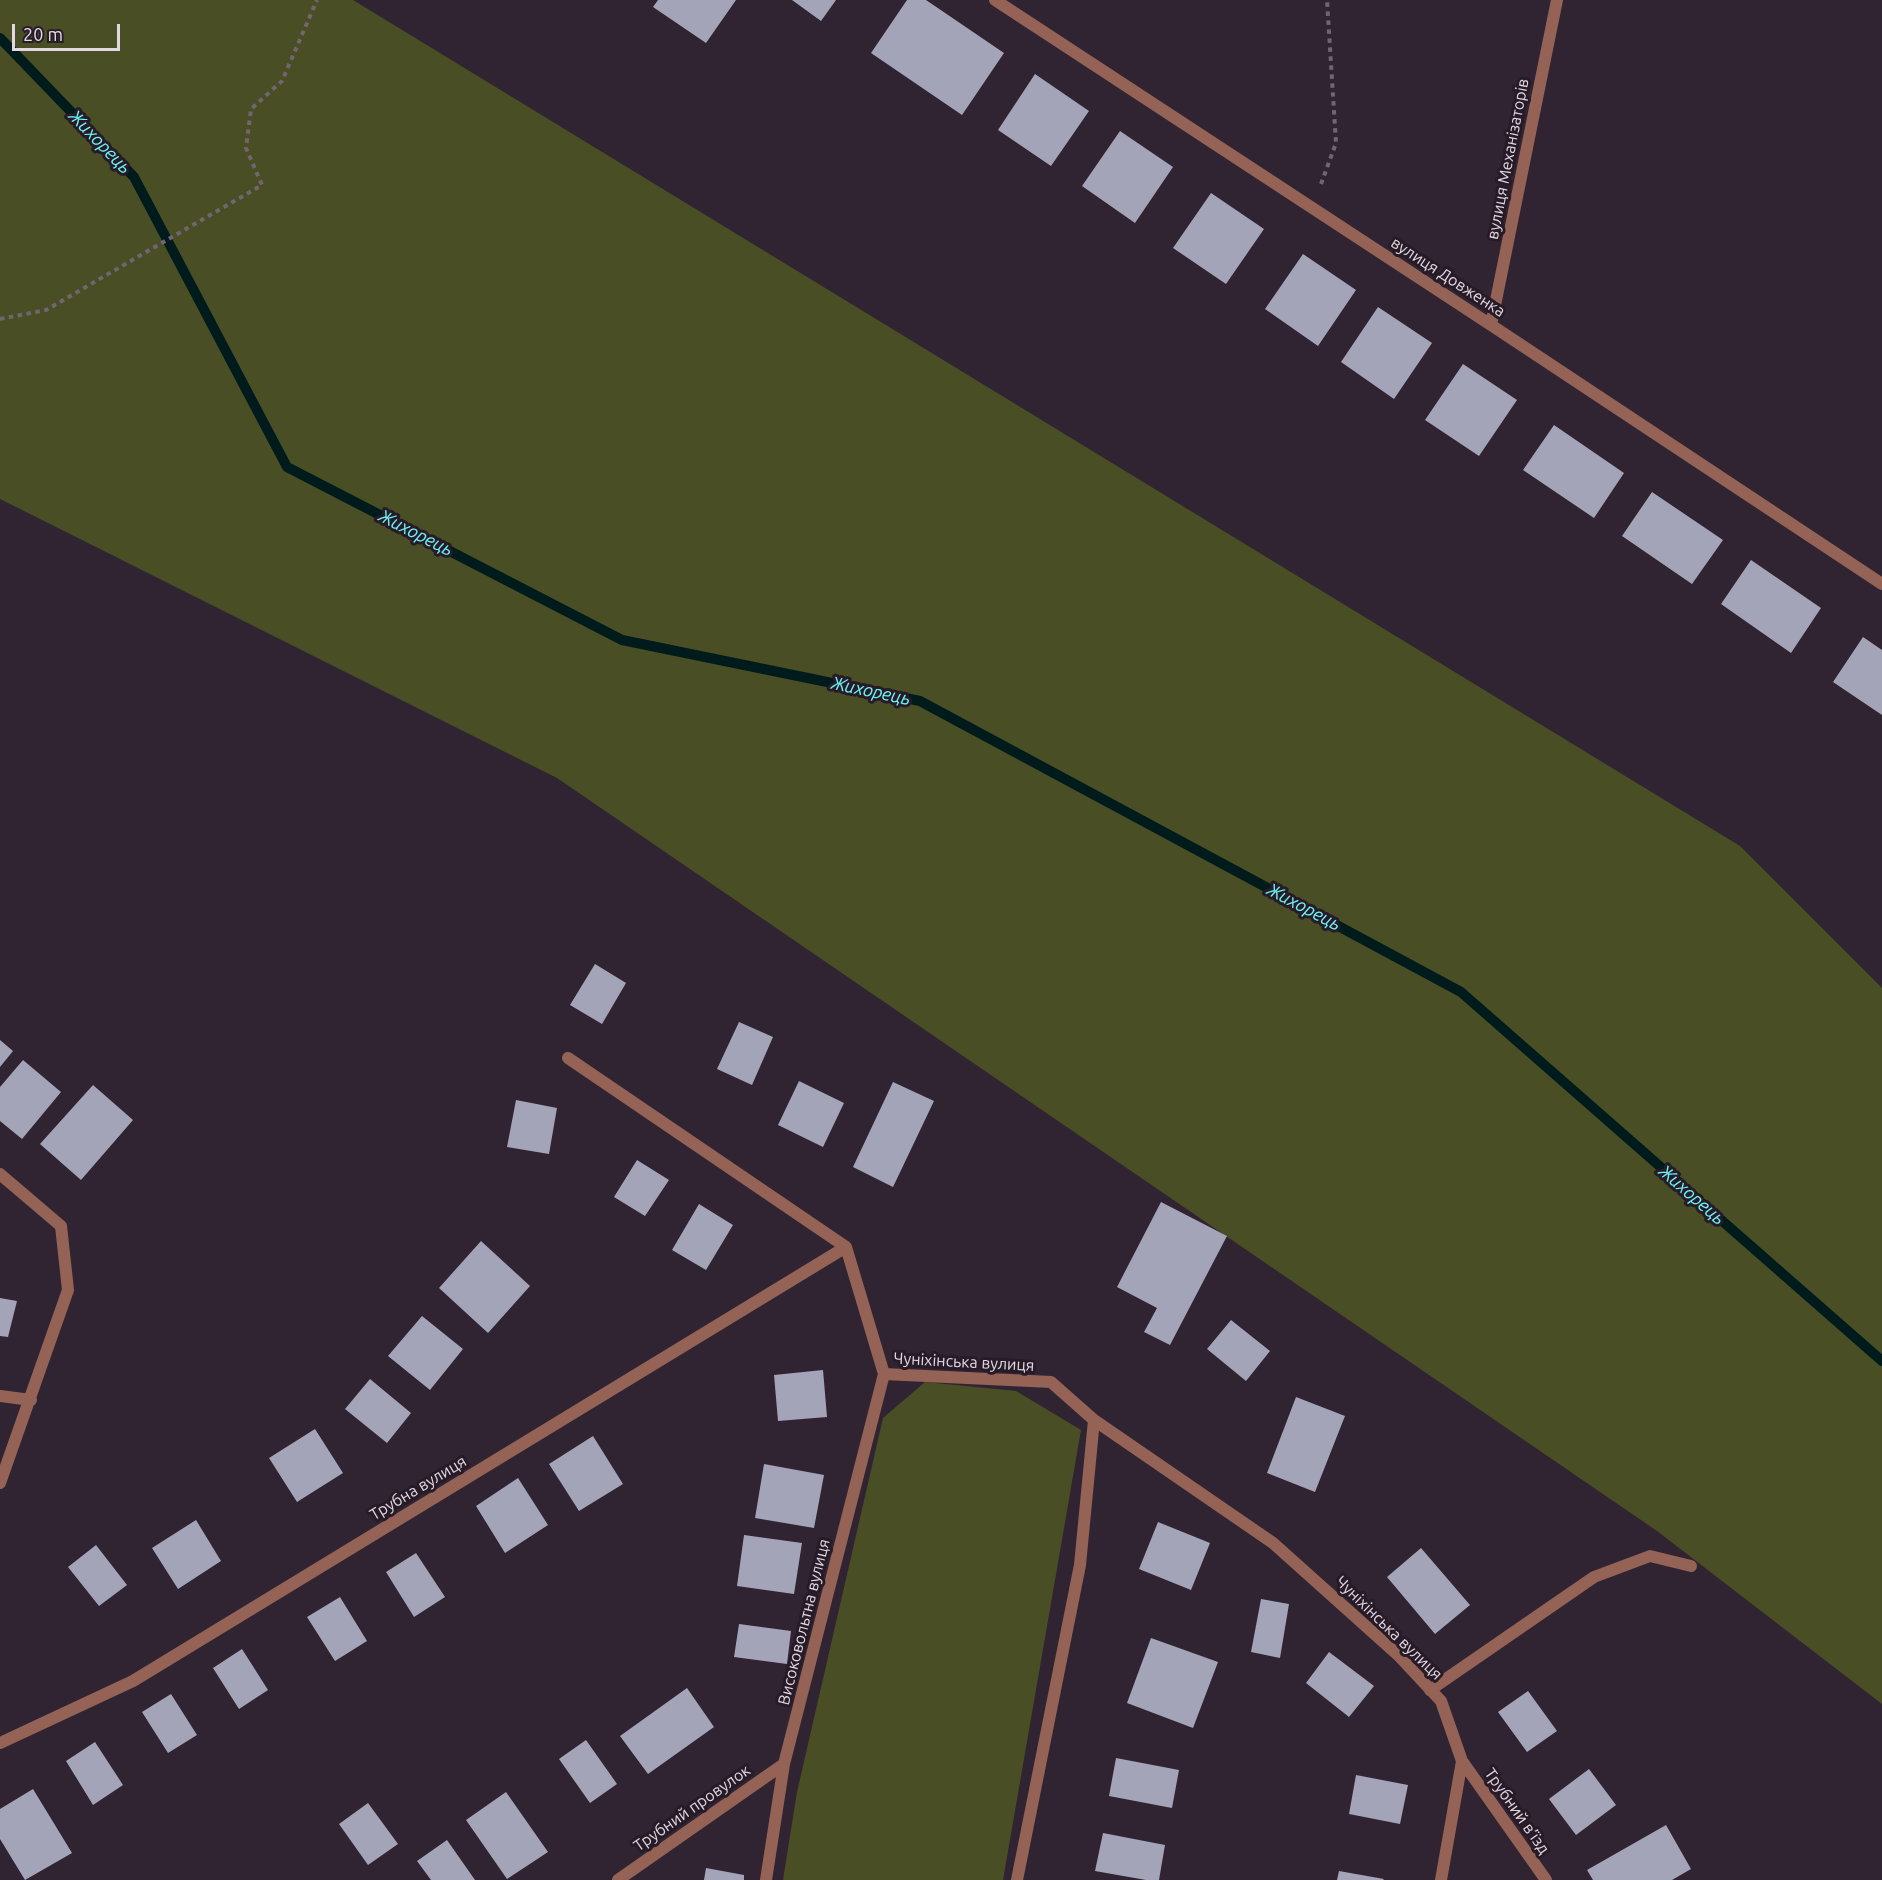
<!DOCTYPE html>
<html>
<head>
<meta charset="utf-8">
<style>
	body { margin:0 }
	#map { position:relative; width:1882px; height:1880px; overflow:hidden; background:#312432; font-family:Ubuntu,sans-serif }
	canvas { display:block }
	.scale { position:absolute; left:12px; top:24px; width:108px; height:27px; box-sizing:border-box; border:3px solid #e1d8e1; border-top:0; padding-left:8px; font-size:18px; line-height:21px; white-space:nowrap; color:#e1d8e1; -webkit-text-stroke:4px #271b28; paint-order:stroke }
</style>
</head>
<body>
<div id="map">
<canvas width="1882" height="1880"></canvas>
<div class="scale">20 m</div>
</div>
<script>
const context = document.querySelector('canvas').getContext('2d');
context.lineJoin = 'round';
function paint(path, color) {
  context.fillStyle = color;
  context.fill(path, 'evenodd');
}
function strokePath(path, color, width, dash) {
  context.strokeStyle = color;
  context.lineWidth = width;
  context.lineCap = dash ? 'butt' : 'round';
  context.setLineDash(dash || []);
  context.stroke(path);
}
function write(font, color, halo, rows, align = 'center') {
  context.font = font + ' Ubuntu,sans-serif';
  context.lineWidth = 6;
  context.setLineDash([]);
  context.textBaseline = 'middle';
  context.strokeStyle = halo;
  context.fillStyle = color;
  for (const [text, x, y, turn = 0] of rows) {
    context.save();
    context.translate(x, y);
    context.rotate((+turn || 0) * Math.PI / 180);
    context.textAlign = isNaN(turn) ? turn : align;
    if (halo) context.strokeText(text, 0, 0);
    context.fillText(text, 0, 0);
    context.restore();
  }
}
paint(new Path2D(`
	M 0,0 L 353,0 L 1740,846 L 1882,988 L 1882,1704 L 1657,1531 L 557,778 L 0,499 Z
	M 925,1382 L 1016,1391 L 1081,1430 L 1003,1880 L 783,1880 L 797,1792 L 883,1418 Z`), '#4a4e24');
strokePath(new Path2D(`
	M 0,38 L 134,177 L 287,467 L 622,640 L 920,701 L 1461,992 L 1882,1361`), '#001b1c', 10);
paint(new Path2D(`
	M 658,0 L 736,0 L 706,43 L 653,7 Z
	M 792,0 L 836,0 L 821,21 Z
	M 907,0 L 926,0 L 1004,53 L 962,115 L 871,53 Z
	M 1035,74 L 1089,111 L 1051,166 L 998,130 Z
	M 1120,131 L 1173,167 L 1135,223 L 1082,186 Z
	M 1211,193 L 1264,229 L 1226,284 L 1173,248 Z
	M 1303,254 L 1356,290 L 1318,346 L 1265,309 Z
	M 1378,307 L 1432,343 L 1394,399 L 1341,362 Z
	M 1463,364 L 1517,400 L 1479,456 L 1425,420 Z
	M 1554,425 L 1624,473 L 1594,518 L 1523,470 Z
	M 1652,492 L 1723,540 L 1692,584 L 1622,536 Z
	M 1751,560 L 1821,608 L 1791,653 L 1721,604 Z
	M 1863,637 L 1882,650 L 1882,715 L 1833,682 Z
	M 595,964 L 626,983 L 602,1024 L 570,1005 Z
	M 739,1022 L 773,1037 L 752,1085 L 717,1069 Z
	M 0,1040 L 13,1051 L 0,1067 Z
	M 23,1060 L 61,1092 L 22,1139 L 0,1121 L 0,1087 Z
	M 799,1081 L 844,1103 L 823,1147 L 778,1125 Z
	M 893,1082 L 934,1101 L 893,1187 L 853,1167 Z
	M 93,1085 L 133,1120 L 81,1180 L 40,1144 Z
	M 516,1100 L 557,1108 L 549,1154 L 507,1147 Z
	M 637,1160 L 669,1180 L 645,1216 L 614,1197 Z
	M 1161,1202 L 1227,1236 L 1170,1345 L 1144,1332 L 1157,1308 L 1117,1287 Z
	M 699,1204 L 733,1225 L 706,1270 L 672,1250 Z
	M 481,1241 L 530,1286 L 488,1333 L 439,1288 Z
	M 0,1298 L 17,1301 L 8,1337 L 0,1336 Z
	M 422,1316 L 463,1349 L 430,1390 L 388,1356 Z
	M 1231,1320 L 1270,1351 L 1246,1381 L 1207,1349 Z
	M 823,1370 L 827,1417 L 778,1421 L 774,1375 Z
	M 370,1379 L 411,1413 L 387,1443 L 345,1409 Z
	M 1296,1397 L 1345,1416 L 1315,1492 L 1267,1473 Z
	M 315,1429 L 343,1473 L 297,1502 L 269,1458 Z
	M 593,1436 L 623,1484 L 579,1511 L 549,1464 Z
	M 764,1464 L 824,1475 L 814,1528 L 755,1518 Z
	M 518,1478 L 548,1525 L 505,1553 L 476,1506 Z
	M 196,1520 L 221,1561 L 178,1589 L 152,1548 Z
	M 1158,1522 L 1210,1543 L 1191,1590 L 1139,1569 Z
	M 744,1535 L 802,1543 L 794,1594 L 737,1586 Z
	M 96,1545 L 127,1585 L 99,1606 L 68,1567 Z
	M 1421,1548 L 1470,1605 L 1435,1634 L 1387,1577 Z
	M 416,1553 L 445,1597 L 414,1617 L 386,1572 Z
	M 340,1597 L 367,1641 L 335,1661 L 307,1617 Z
	M 1261,1599 L 1289,1604 L 1280,1658 L 1251,1652 Z
	M 739,1624 L 791,1631 L 787,1664 L 734,1657 Z
	M 1151,1638 L 1218,1662 L 1193,1728 L 1127,1703 Z
	M 242,1649 L 268,1690 L 239,1709 L 213,1668 Z
	M 1329,1652 L 1374,1686 L 1349,1717 L 1306,1683 Z
	M 687,1688 L 714,1727 L 648,1774 L 620,1736 Z
	M 1528,1691 L 1557,1731 L 1527,1752 L 1498,1712 Z
	M 171,1694 L 197,1735 L 168,1753 L 142,1712 Z
	M 586,1740 L 617,1784 L 590,1803 L 559,1759 Z
	M 95,1742 L 123,1785 L 93,1805 L 66,1761 Z
	M 1116,1758 L 1179,1770 L 1172,1808 L 1109,1796 Z
	M 1589,1769 L 1616,1805 L 1576,1835 L 1549,1799 Z
	M 1356,1775 L 1408,1785 L 1400,1824 L 1349,1814 Z
	M 33,1789 L 72,1853 L 25,1880 L 0,1839 L 0,1809 Z
	M 506,1792 L 548,1852 L 507,1879 L 466,1820 Z
	M 368,1803 L 398,1844 L 368,1865 L 339,1824 Z
	M 1666,1825 L 1691,1869 L 1672,1880 L 1593,1880 L 1587,1870 Z
	M 1103,1833 L 1165,1845 L 1159,1880 L 1146,1880 L 1095,1871 Z
	M 447,1840 L 475,1880 L 431,1880 L 417,1861 Z
	M 706,1868 L 744,1875 L 744,1880 L 704,1880 Z
	M 1339,1871 L 1384,1879 L 1383,1880 L 1337,1880 Z`), '#a4a4b9');
strokePath(new Path2D(`
	M 1321,184 L 1336,143 L 1327,0
	M 0,319 L 46,310 L 262,185 L 246,148 L 251,109 L 282,81 L 317,0`), '#716571', 4, [4.5, 4.5]);
strokePath(new Path2D(`
	M 1430,1690 L 1594,1577 L 1650,1556 L 1691,1566`), '#946356', 12);
strokePath(new Path2D(`
	M 995,0 L 1491,325 L 1882,584
	M 1491,325 L 1557,0
	M 568,1058 L 846,1247 L 884,1374
	M 0,1174 L 61,1226 L 68,1290 L 0,1483
	M 884,1374 L 1051,1382 L 1094,1420 L 1273,1543 L 1398,1655 L 1441,1701 L 1462,1761 L 1546,1880
	M 0,1396 L 31,1400
	M 0,1743 L 133,1681 L 846,1247
	M 618,1880 L 784,1764
	M 766,1880 L 784,1764 L 884,1374
	M 1017,1880 L 1080,1565 L 1094,1420
	M 1441,1880 L 1462,1761`), '#946356', 12);
write('16px', '#e1d8e1', '#271b28', [
	["вулиця Механізаторів",1508,159,-79],
	["вулиця Довженка",1448,277,33],
	["Чуніхінська вулиця",964,1362,3],
	["Трубна вулиця",418,1488,-31],
	["Високовольтна вулиця",804,1622,-76],
	["Чуніхінська вулиця",1389,1628,44],
	["Трубний провулок",692,1808,-35],
	["Трубний в’їзд",1517,1811,55]
]);
write('italic 18px', '#6bf7f9', '#271b28', [
	["Жихорець",100,142,46],
	["Жихорець",416,533,27],
	["Жихорець",871,691,12],
	["Жихорець",1304,907,28],
	["Жихорець",1692,1195,41]
]);
</script>
</body>
</html>
